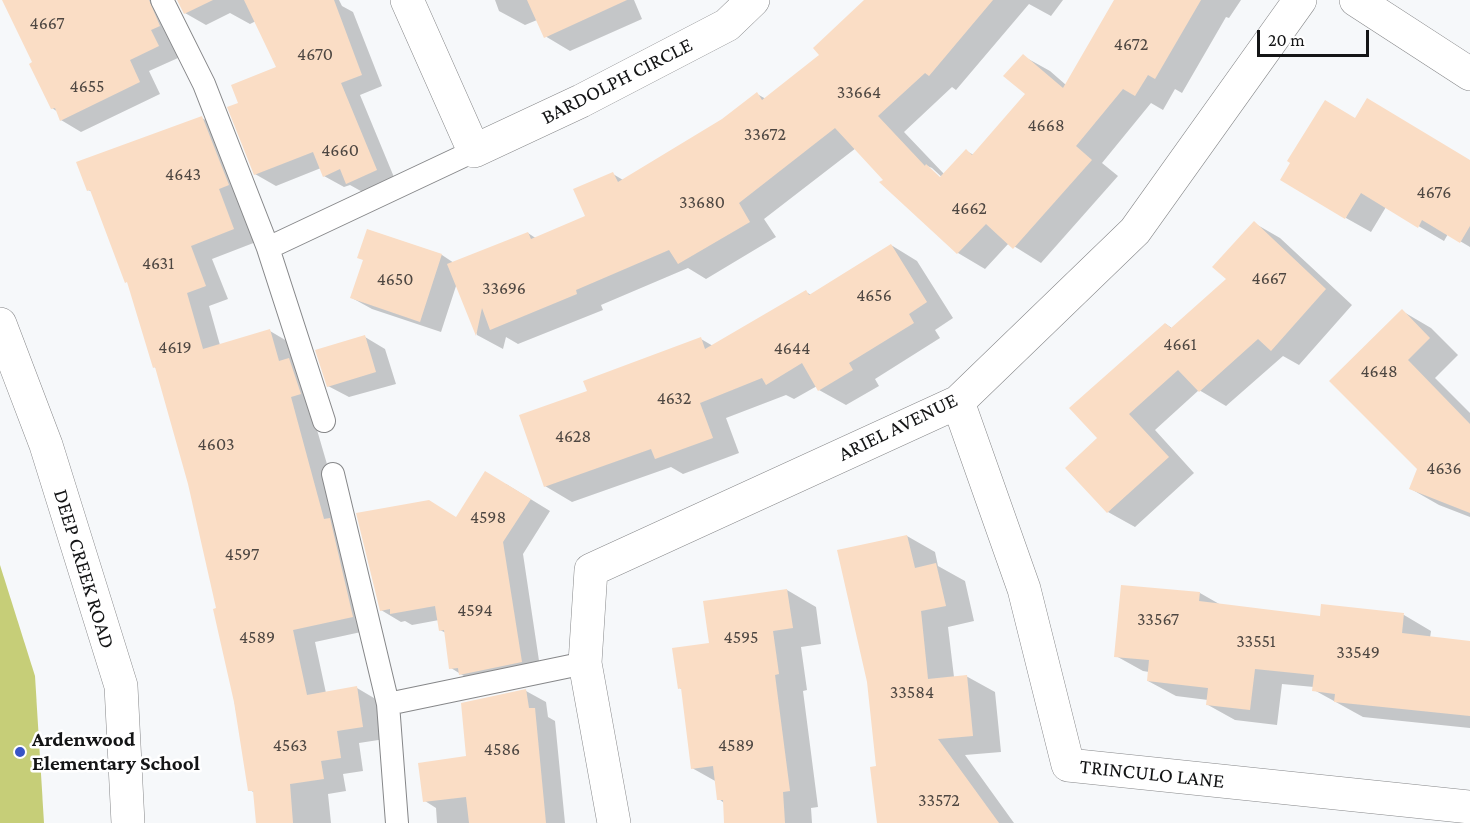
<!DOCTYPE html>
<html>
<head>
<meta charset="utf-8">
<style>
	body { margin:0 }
	#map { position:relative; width:1470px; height:823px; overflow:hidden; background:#f6f8fa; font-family:"Crimson Pro",serif }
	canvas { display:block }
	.scale { position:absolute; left:1257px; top:30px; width:112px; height:27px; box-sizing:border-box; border:3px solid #141516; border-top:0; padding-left:8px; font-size:18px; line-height:21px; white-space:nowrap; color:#141516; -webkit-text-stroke:4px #fff; paint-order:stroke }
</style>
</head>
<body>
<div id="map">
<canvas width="1470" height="823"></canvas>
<div class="scale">20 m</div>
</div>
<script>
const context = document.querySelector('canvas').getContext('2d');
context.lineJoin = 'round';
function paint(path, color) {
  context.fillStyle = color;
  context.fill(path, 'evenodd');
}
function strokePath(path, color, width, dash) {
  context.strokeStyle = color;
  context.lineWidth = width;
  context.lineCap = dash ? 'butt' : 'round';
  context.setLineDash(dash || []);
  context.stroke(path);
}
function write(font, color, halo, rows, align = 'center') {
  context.font = font + ' "Crimson Pro",serif';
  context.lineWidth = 5;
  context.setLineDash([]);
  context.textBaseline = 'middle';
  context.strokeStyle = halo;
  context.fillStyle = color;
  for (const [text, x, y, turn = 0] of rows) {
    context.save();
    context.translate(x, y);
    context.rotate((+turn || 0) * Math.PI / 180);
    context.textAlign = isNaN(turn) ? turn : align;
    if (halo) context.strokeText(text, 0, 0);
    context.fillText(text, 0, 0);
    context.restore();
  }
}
paint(new Path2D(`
	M 0,565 L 35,676 L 44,823 L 0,823 Z`), '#c6ce78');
paint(new Path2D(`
	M 4,0 L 175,0 L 171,5 L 171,42 L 178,58 L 149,71 L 160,94 L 81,132 L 61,120 L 58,112 L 52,108 L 34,63 Z
	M 178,0 L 339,0 L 342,6 L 353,12 L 382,86 L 360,95 L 396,182 L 368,195 L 350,185 L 344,187 L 324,176 L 321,168 L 276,186 L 255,174 L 240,104 L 278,68 L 256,21 L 250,24 L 230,13 L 206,25 L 185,13 Z
	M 495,0 L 634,0 L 642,19 L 570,51 L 545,36 L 537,20 L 525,25 L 499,11 Z
	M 866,0 L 1063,0 L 1051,16 L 1029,4 L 956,90 L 952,87 L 904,132 L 944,174 L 966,151 L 974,155 L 1027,94 L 1023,56 L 1050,71 L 1066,85 L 1115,0 L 1241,0 L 1229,18 L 1226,17 L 1182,93 L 1175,89 L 1163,110 L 1151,103 L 1102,163 L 1118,176 L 1041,263 L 1009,243 L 985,269 L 958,253 L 882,182 L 886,180 L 856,148 L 764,219 L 776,237 L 706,279 L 688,268 L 601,305 L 603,310 L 518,344 L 506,337 L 503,349 L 477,335 L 457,283 L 441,332 L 372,309 L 352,298 L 364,261 L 368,231 L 442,255 L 454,263 L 528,233 L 537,239 L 587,217 L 613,174 L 623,180 L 723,120 L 757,94 L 766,99 L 822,55 ZM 925,165 L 932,168 L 946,181 L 944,183 Z
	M 202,118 L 225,131 L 256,242 L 212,259 L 228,299 L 209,306 L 220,345 L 270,331 L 292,344 L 375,629 L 315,642 L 326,693 L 357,688 L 379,701 L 385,739 L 359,743 L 363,771 L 343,774 L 346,791 L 328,794 L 331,823 L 257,823 L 255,793 L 250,790 L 218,609 L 190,483 L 158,369 L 154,367 L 129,283 L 93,192 L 88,190 Z
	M 1356,120 L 1470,161 L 1470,247 L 1448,234 L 1444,241 L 1386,207 L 1371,232 L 1346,218 Z
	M 1254,223 L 1280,238 L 1352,305 L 1299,365 L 1283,356 L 1226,406 L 1199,390 L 1155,430 L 1194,473 L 1135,527 L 1108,512 L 1099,438 L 1166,324 L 1173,329 L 1228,279 Z
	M 891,245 L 917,261 L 953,318 L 935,330 L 940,338 L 875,379 L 879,386 L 846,405 L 819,390 L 817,386 L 794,399 L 786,395 L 726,418 L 739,453 L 683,474 L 671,467 L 572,502 L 545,486 L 589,392 L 701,339 L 713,346 L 806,292 L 811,295 Z
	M 1402,311 L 1431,328 L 1458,355 L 1435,378 L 1470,413 L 1470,517 L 1439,505 L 1411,489 L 1418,469 Z
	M 365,337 L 385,349 L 396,384 L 349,397 L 328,386 Z
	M 506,484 L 550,511 L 523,554 L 541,674 L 480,686 L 451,668 L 446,633 L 440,630 L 439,620 L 412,625 L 405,621 L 401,622 L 381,610 L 457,519 Z
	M 907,536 L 935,552 L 938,566 L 965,581 L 974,621 L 948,627 L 954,677 L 966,676 L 995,692 L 1001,752 L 965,755 L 1014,823 L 883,823 L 878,767 Z
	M 787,590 L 816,607 L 821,644 L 801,647 L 807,690 L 803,691 L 818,807 L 811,808 L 812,823 L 725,823 L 724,803 L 719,799 L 717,782 L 692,768 L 682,689 L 679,688 L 711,644 Z
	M 1200,593 L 1221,605 L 1321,617 L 1322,606 L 1404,615 L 1431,631 L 1430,638 L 1470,643 L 1470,728 L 1363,717 L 1314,690 L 1314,687 L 1282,684 L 1277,725 L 1235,720 L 1208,705 L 1208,700 L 1176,696 L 1148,681 L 1149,672 L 1143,671 L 1116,656 Z
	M 526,691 L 546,702 L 548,717 L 555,721 L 565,823 L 437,823 L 436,808 L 425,801 L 467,757 Z`), '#0003');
paint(new Path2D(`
	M 2,0 L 149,0 L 160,26 L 151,30 L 159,46 L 130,60 L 140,82 L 60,121 L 55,108 L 51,109 L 29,64 L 32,62 Z
	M 177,0 L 213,0 L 184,14 Z
	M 244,0 L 334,0 L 362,75 L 341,83 L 377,170 L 346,184 L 340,169 L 323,177 L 313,152 L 254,175 L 227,107 L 238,103 L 231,85 L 276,67 Z
	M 527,0 L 627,0 L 544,38 Z
	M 864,0 L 993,0 L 929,76 L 925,73 L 878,116 L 925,166 L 926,164 L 940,177 L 966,149 L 972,155 L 1025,94 L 1003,76 L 1023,54 L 1063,88 L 1114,0 L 1201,0 L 1155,79 L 1148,75 L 1135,96 L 1123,89 L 1076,146 L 1092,160 L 1013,249 L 986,224 L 957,254 L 879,182 L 883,180 L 835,128 L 739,203 L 750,222 L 678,264 L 669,250 L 576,290 L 577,294 L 490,330 L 482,308 L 476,336 L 447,264 L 528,232 L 531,239 L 585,216 L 573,189 L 613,172 L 618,182 L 722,119 L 757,92 L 762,100 L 819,55 L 813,48 Z
	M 1367,98 L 1470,160 L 1470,226 L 1460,243 L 1422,220 L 1418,228 L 1361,193 L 1345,219 L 1280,180 L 1290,163 L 1287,161 L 1325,100 L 1355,118 Z
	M 202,116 L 229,185 L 219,189 L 234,229 L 191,246 L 206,286 L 187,293 L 203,349 L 270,329 L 279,361 L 289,358 L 301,394 L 291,397 L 324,519 L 330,518 L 353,617 L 293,630 L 307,695 L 357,686 L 363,727 L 337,731 L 341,758 L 321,761 L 324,779 L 290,784 L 293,823 L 256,823 L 253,791 L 248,791 L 234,702 L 213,609 L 216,608 L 188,484 L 155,367 L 153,368 L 127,282 L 125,283 L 90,190 L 87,191 L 76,162 Z
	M 1254,221 L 1326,289 L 1271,351 L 1258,339 L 1199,392 L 1178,370 L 1129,414 L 1169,457 L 1107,513 L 1065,468 L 1097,438 L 1069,408 L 1165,323 L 1171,328 L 1226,279 L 1212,267 Z
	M 367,229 L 442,254 L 420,322 L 350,298 L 363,260 L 357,258 Z
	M 891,244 L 927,302 L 909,314 L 914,323 L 849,363 L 853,370 L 818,391 L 802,363 L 766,385 L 762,378 L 700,403 L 713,438 L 655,459 L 651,449 L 544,487 L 519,415 L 587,391 L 583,381 L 701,337 L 705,349 L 806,290 L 809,295 Z
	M 1402,309 L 1430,338 L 1408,360 L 1470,424 L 1470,513 L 1409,489 L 1417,469 L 1329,381 Z
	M 365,335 L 376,372 L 327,387 L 315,350 Z
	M 485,471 L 531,499 L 503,542 L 522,662 L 459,675 L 458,668 L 449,669 L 444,630 L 439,631 L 435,606 L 390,614 L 390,609 L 380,611 L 356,513 L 429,500 L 456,517 Z
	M 907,535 L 915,568 L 936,563 L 946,606 L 921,611 L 928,679 L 967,675 L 973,736 L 938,739 L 999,823 L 877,823 L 870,767 L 876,766 L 867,682 L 837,550 Z
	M 1121,585 L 1200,592 L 1199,601 L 1320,616 L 1321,604 L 1404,613 L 1402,633 L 1470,641 L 1470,716 L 1334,702 L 1335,694 L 1312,691 L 1314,675 L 1255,669 L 1250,710 L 1206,705 L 1208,688 L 1147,681 L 1149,660 L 1114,657 Z
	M 787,589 L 793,628 L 773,631 L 779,674 L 775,675 L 790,791 L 783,792 L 785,823 L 724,823 L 723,800 L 717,800 L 713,766 L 691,769 L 681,688 L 678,689 L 672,648 L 709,643 L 703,601 Z
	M 526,689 L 529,708 L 535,708 L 546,823 L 469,823 L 466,797 L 423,802 L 418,763 L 466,756 L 461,703 Z`), '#faddc5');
const lane = new Path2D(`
	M 162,0 L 204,84 L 268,248 L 324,421
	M 268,248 L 474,151
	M 333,474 L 388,704 L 397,823
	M 388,704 L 585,663`);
const street = new Path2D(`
	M 407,0 L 474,151 L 581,101 L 727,25 L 753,0
	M 1356,0 L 1470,74
	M 958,402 L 1024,589 L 1068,765 L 1470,807
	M 614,823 L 585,663 L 591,570 L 958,402 L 1135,231 L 1300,0`);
const secondary = new Path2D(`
	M 0,324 L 46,445 L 121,686 L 128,823`);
strokePath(lane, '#868789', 24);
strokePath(street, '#868789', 34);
strokePath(secondary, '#868789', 34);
strokePath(lane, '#fff', 22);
strokePath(street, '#fff', 33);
strokePath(secondary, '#fff', 33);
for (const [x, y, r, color] of [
	[20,752,6,"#3854c6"]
]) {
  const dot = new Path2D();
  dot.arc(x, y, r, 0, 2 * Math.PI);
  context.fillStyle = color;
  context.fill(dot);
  strokePath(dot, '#fff', 2);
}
write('18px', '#4e4742', null, [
	["4667",47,23],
	["4672",1131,44],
	["4670",315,54],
	["4655",87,86],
	["33664",859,92],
	["4668",1046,125],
	["33672",765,134],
	["4660",340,150],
	["4643",183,174],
	["4676",1434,192],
	["33680",702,202],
	["4662",969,208],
	["4631",158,263],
	["4667",1269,278],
	["4650",395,279],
	["33696",504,288],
	["4656",874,295],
	["4661",1180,344],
	["4619",175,347],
	["4644",792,348],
	["4648",1379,371],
	["4632",674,398],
	["4628",573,436],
	["4603",216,444],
	["4636",1444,468],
	["4598",488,517],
	["4597",242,554],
	["4594",475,610],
	["33567",1158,619],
	["4589",257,637],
	["4595",741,637],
	["33551",1256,641],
	["33549",1358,652],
	["33584",912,692],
	["4563",290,745],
	["4589",736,745],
	["4586",502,749],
	["33572",939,800]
]);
write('21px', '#141516', '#fff', [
	["BARDOLPH CIRCLE",617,81,-27],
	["ARIEL AVENUE",898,427,-26],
	["DEEP CREEK ROAD",84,569,73],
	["TRINCULO LANE",1152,774,6]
]);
write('bold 21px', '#141516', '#fff', [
	["Ardenwood",32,740],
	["Elementary School",32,764]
], 'left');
</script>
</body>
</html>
